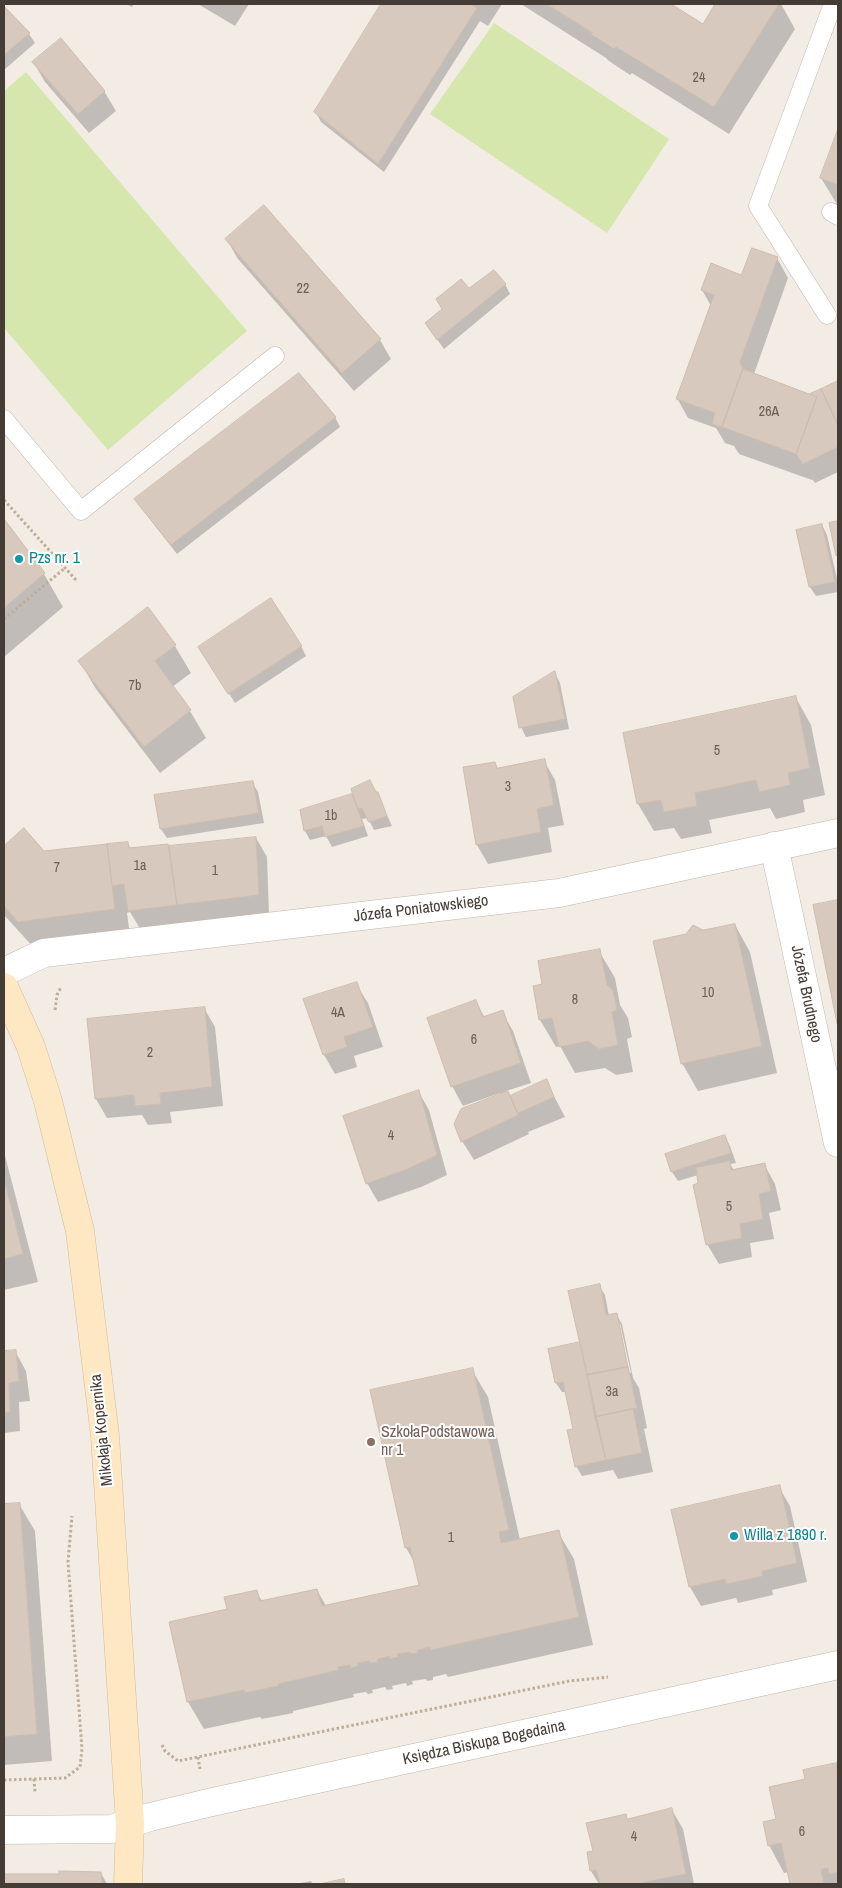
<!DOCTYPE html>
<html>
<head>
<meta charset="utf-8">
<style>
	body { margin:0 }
	#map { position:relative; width:842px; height:1888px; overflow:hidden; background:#f2ece5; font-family:"Archivo Narrow",sans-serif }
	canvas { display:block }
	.frame { position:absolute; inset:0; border:5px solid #443c35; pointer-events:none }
</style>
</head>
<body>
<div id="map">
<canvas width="842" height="1888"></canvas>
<div class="frame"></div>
</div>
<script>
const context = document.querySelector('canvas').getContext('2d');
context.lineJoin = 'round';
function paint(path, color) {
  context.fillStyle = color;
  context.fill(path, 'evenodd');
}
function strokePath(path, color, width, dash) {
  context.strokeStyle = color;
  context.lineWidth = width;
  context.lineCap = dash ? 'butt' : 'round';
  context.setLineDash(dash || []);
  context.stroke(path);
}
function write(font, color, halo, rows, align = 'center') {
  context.font = font + ' "Archivo Narrow",sans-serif';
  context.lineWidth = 4;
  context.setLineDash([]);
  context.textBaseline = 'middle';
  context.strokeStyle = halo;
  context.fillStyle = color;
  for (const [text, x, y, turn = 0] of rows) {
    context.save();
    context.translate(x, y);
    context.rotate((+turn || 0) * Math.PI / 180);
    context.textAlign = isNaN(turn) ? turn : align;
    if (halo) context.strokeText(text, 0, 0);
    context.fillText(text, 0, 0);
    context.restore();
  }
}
paint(new Path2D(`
	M 494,23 L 669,139 L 607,233 L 430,114 Z
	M 26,72 L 247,331 L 108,450 L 4,328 L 4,91 Z`), '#d5e7ad');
paint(new Path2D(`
	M 126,4 L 134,4 L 132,7 Z
	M 198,4 L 249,4 L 235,26 Z
	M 383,4 L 502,4 L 488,26 L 480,21 L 384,172 L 321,122 L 316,112 Z
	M 521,4 L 669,4 L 704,26 L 717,4 L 781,4 L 795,29 L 729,134 L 632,73 L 630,75 L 609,61 L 606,58 Z
	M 4,8 L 29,34 L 35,43 L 4,70 Z
	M 34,63 L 104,91 L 116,111 L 89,133 L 45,82 Z
	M 838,132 L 838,206 L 821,178 Z
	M 264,207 L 380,340 L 391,359 L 354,391 L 238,259 L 227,240 Z
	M 777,258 L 788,278 L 754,374 L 813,396 L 812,394 L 838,382 L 838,472 L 815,483 L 812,479 L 812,480 L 739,454 L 734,446 L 725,443 L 716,428 L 688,418 L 677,398 L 711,306 L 702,290 L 742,276 Z
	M 505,284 L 510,294 L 444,349 L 426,324 L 469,290 Z
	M 335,417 L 340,427 L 177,554 L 142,509 L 136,499 Z
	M 4,521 L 44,574 L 63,607 L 4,657 Z
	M 822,525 L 827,535 L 838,583 L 838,592 L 816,596 L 810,587 Z
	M 147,609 L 175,646 L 191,673 L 172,687 L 190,711 L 206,738 L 160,773 L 96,689 L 80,662 Z
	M 301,646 L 306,656 L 235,703 L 206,657 Z
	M 555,673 L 560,683 L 569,729 L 526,737 L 521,727 Z
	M 796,698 L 811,725 L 825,795 L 803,800 L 805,812 L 776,819 L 770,808 L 709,820 L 712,833 L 681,839 L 674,828 L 654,831 L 638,804 L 625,734 Z
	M 544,761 L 555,780 L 564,825 L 548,828 L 552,852 L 488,864 L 477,845 L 464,768 L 495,763 L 498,769 Z
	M 252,782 L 258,792 L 264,823 L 167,838 L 161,829 Z
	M 377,793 L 392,826 L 374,830 L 368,818 L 362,819 L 368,836 L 332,847 L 326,836 L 310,840 L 305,831 L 301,810 L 354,795 Z
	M 24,830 L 43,852 L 127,843 L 131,849 L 168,845 L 169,848 L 256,838 L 267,857 L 269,914 L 145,937 L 130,912 L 127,913 L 130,936 L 35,949 L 4,915 L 4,847 Z
	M 838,901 L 838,1022 L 814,906 Z
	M 735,925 L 750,952 L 777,1073 L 698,1091 L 682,1063 Z
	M 599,951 L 615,978 L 620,1005 L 628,1018 L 632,1037 L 627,1039 L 633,1072 L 616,1075 L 605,1068 L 575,1073 L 560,1046 L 556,1047 L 540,1020 L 544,985 Z
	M 356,984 L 368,1003 L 383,1047 L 354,1056 L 357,1067 L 335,1074 L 324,1055 L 305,1001 Z
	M 476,1002 L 485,1018 L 502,1012 L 513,1031 L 531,1083 L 506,1091 L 510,1098 L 546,1081 L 565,1117 L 528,1132 L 529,1134 L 474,1160 L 462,1141 L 501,1095 L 500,1093 L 463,1106 L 452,1086 Z
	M 204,1008 L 215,1027 L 223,1106 L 170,1112 L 172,1123 L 148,1125 L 142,1115 L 107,1118 L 96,1099 Z
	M 418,1091 L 429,1110 L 447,1175 L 421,1187 L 378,1202 L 367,1183 Z
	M 725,1136 L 730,1146 L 736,1163 L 730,1164 L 734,1170 L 764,1164 L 775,1184 L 781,1210 L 769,1213 L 774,1239 L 750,1243 L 752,1257 L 719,1264 L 707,1244 L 698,1175 L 678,1181 L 672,1172 L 667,1155 Z
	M 4,1152 L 38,1282 L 4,1290 Z
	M 599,1286 L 605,1295 L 609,1316 L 616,1314 L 622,1324 L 633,1378 L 639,1388 L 647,1428 L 644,1429 L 653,1472 L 618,1479 L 613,1470 L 582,1476 L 576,1466 L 575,1430 L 566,1392 L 562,1392 L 556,1383 L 581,1343 ZM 618,1323 L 620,1323 L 631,1373 L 629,1373 Z
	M 15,1351 L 26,1371 L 30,1401 L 19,1402 L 20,1431 L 4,1433 L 4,1352 Z
	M 472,1370 L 488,1397 L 520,1540 L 558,1532 L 574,1559 L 593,1645 L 448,1677 L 446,1674 L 433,1677 L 433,1680 L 427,1681 L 426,1679 L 412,1681 L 413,1684 L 407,1686 L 406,1683 L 392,1686 L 393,1689 L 387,1690 L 385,1687 L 372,1690 L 373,1693 L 368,1694 L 366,1692 L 353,1694 L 354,1697 L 293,1711 L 293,1713 L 262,1719 L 260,1717 L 204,1729 L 188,1702 L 171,1623 L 228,1610 L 256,1592 L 263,1602 L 317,1590 L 326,1606 L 420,1586 L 415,1563 L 406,1548 L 371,1391 Z
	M 779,1487 L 790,1506 L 807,1582 L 772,1590 L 773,1595 L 738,1603 L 736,1598 L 701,1606 L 690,1587 Z
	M 19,1504 L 35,1531 L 52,1761 L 4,1765 L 4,1505 Z
	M 836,1764 L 838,1768 L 838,1884 L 792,1884 L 789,1872 L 784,1873 L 769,1845 L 777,1820 L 806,1780 Z
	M 672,1810 L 683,1829 L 694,1884 L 599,1884 L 591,1871 L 588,1853 L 594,1852 L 626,1815 L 628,1820 Z
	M 101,1873 L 107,1884 L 4,1884 L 4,1875 Z
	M 311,1881 L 313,1884 L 295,1884 Z`), '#0003');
const building = new Path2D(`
	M 381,4 L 470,4 L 477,8 L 378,164 L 314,112 Z
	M 547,4 L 671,4 L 703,24 L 715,4 L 779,4 L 714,107 L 616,47 L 614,49 L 591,34 L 592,33 Z
	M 4,6 L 30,33 L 4,55 Z
	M 61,38 L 105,91 L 78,114 L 32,62 Z
	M 838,129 L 838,185 L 820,178 Z
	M 264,205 L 381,339 L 342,373 L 225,239 Z
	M 752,248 L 778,257 L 740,362 L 743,369 L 722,427 L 712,424 L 715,413 L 676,399 L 714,295 L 701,290 L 711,263 L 741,275 Z
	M 494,270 L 506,284 L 437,340 L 425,323 L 442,309 L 436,299 L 461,279 L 469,288 Z
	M 743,369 L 817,397 L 796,454 L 722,427 Z
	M 299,373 L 336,417 L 171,545 L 134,499 Z
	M 838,381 L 838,425 L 821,389 Z
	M 821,389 L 838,425 L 838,447 L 803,464 L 796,454 L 817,397 L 810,394 Z
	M 4,519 L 45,573 L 4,608 Z
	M 838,521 L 838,555 L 836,556 L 829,523 Z
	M 822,524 L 835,582 L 809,587 L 796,530 Z
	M 271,598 L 302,646 L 228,694 L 198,647 Z
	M 148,607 L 176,645 L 155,661 L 191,710 L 144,747 L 78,661 Z
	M 555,671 L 565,719 L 519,728 L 513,697 Z
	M 796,696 L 810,768 L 788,773 L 790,785 L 759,792 L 756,780 L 695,793 L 697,806 L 664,812 L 661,800 L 637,804 L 623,733 Z
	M 545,759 L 554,805 L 537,809 L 541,832 L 476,845 L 463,767 L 495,762 L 497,768 Z
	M 370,780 L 376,792 L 378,792 L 387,816 L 370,822 L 368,821 L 362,808 L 358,809 L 351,789 Z
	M 253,781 L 259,813 L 160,829 L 154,795 Z
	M 352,794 L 364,826 L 325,837 L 322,826 L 304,831 L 300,810 Z
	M 24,828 L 44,851 L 107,844 L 115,909 L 18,922 L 4,906 L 4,846 Z
	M 256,837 L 259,895 L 177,905 L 169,846 Z
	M 128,842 L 129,848 L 168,844 L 177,905 L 128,911 L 124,884 L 112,886 L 107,844 Z
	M 838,900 L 838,1028 L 813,905 Z
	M 735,924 L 762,1046 L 681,1064 L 653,941 L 686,934 L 693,925 L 703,930 Z
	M 600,949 L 607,985 L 613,990 L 617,1010 L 612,1012 L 618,1045 L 599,1049 L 588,1041 L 559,1047 L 552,1018 L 539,1020 L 533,986 L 542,984 L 538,961 Z
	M 357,982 L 373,1027 L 344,1037 L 347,1047 L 323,1055 L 303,999 Z
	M 476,1000 L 483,1017 L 503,1010 L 521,1063 L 451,1087 L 427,1018 Z
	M 205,1007 L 212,1087 L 160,1093 L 161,1104 L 135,1106 L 134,1095 L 95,1099 L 87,1019 Z
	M 547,1079 L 554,1097 L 518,1113 L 510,1096 Z
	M 419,1090 L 437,1155 L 410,1168 L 366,1184 L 343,1116 Z
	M 508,1091 L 518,1115 L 461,1142 L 454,1124 L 461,1109 Z
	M 725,1135 L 731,1153 L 671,1172 L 665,1154 Z
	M 730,1161 L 731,1170 L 765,1163 L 771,1191 L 759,1194 L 763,1219 L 740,1224 L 742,1238 L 706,1245 L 693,1185 L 698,1183 L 696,1168 Z
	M 4,1178 L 23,1254 L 4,1259 Z
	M 600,1284 L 606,1315 L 617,1313 L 628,1367 L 587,1375 L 568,1291 Z
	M 580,1342 L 606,1460 L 575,1467 L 567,1430 L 573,1429 L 563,1382 L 555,1383 L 548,1349 Z
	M 16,1350 L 19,1381 L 9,1383 L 10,1412 L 4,1413 L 4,1351 Z
	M 628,1367 L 637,1408 L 595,1417 L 587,1375 Z
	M 473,1368 L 509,1530 L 499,1532 L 501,1543 L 559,1530 L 579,1617 L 431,1650 L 430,1647 L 418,1650 L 418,1653 L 411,1654 L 410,1652 L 397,1654 L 398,1657 L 390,1659 L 390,1656 L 378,1659 L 378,1662 L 370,1663 L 369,1661 L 358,1663 L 358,1666 L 351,1668 L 350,1665 L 338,1667 L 339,1670 L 278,1684 L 278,1686 L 245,1693 L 244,1690 L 187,1702 L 169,1622 L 227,1609 L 224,1597 L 257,1590 L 260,1601 L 317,1589 L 322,1606 L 419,1585 L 410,1547 L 405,1548 L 370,1390 Z
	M 633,1409 L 642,1453 L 606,1460 L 595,1417 Z
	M 780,1485 L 797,1563 L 762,1571 L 763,1576 L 726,1584 L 725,1579 L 689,1587 L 671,1510 Z
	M 20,1503 L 37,1734 L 4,1737 L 4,1504 Z
	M 837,1763 L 838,1872 L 829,1874 L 828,1868 L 821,1869 L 824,1884 L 790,1884 L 781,1843 L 768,1846 L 763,1822 L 776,1819 L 769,1787 L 805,1779 L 803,1770 Z
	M 672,1808 L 686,1874 L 636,1884 L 600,1884 L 596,1870 L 590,1871 L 587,1852 L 593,1851 L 586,1823 L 626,1814 L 627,1819 Z
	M 59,1871 L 101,1872 L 102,1884 L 4,1884 L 4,1874 L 59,1874 Z
	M 344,1879 L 345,1884 L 320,1884 Z`);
paint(building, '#d7c9bd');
strokePath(building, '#cebdae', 1);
const lane = new Path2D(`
	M 831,212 L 838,216
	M 827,315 L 758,206 L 833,4
	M 4,419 L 81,511 L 275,356`);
const street = new Path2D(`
	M 774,846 L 838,1143
	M 4,972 L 44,953 L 559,893 L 838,833
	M 4,1830 L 111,1829 L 150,1817 L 208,1803 L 838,1665`);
const secondary = new Path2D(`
	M 4,987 L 31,1047 L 48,1101 L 80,1231 L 105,1436 L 130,1823 L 128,1884`);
strokePath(lane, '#c0b5aa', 19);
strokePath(street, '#c0b5aa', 29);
strokePath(secondary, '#d5bb97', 29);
strokePath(new Path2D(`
	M 4,500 L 76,580
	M 4,619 L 65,568
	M 55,1010 L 57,995 L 61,987
	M 162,1745 L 165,1751 L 178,1761 L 569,1681 L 608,1677
	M 198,1757 L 200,1769
	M 34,1779 L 35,1793
	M 4,1780 L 65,1778 L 80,1767 L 82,1749 L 68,1562 L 72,1516`), '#bfac99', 3, [2.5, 2.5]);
strokePath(lane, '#fff', 18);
strokePath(street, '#fff', 28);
strokePath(secondary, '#fee7c3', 28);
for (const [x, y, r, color] of [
	[19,559,5,"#0f9aa8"],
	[371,1442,5,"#8d6e63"],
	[734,1536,5,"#0f9aa8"]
]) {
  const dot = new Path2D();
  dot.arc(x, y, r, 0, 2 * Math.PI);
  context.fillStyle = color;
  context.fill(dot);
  strokePath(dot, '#fff', 2);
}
write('14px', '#695f57', null, [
	["24",699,78],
	["22",303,289],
	["26A",769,412],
	["7b",135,686],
	["5",717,751],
	["3",508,787],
	["1b",331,816],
	["1a",140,866],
	["7",57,868],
	["1",215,871],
	["10",708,993],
	["8",575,1000],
	["4A",338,1013],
	["6",474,1040],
	["2",150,1053],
	["4",391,1136],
	["5",729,1207],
	["3a",612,1392],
	["1",451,1538],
	["6",802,1832],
	["4",634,1837]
]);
write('16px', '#0d838f', '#fff', [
	["Pzs nr. 1",29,559],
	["Willa z 1890 r.",744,1536]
], 'left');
write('16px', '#443c35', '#fff', [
	["Józefa Poniatowskiego",421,909,-7],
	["Józefa Brudnego",806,994,78],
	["Mikołaja Kopernika",102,1430,-96],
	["Księdza Biskupa Bogedaina",484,1743,-12]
]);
write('16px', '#785e54', '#fff', [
	["SzkołaPodstawowa",381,1433],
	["nr 1",381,1451]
], 'left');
</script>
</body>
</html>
